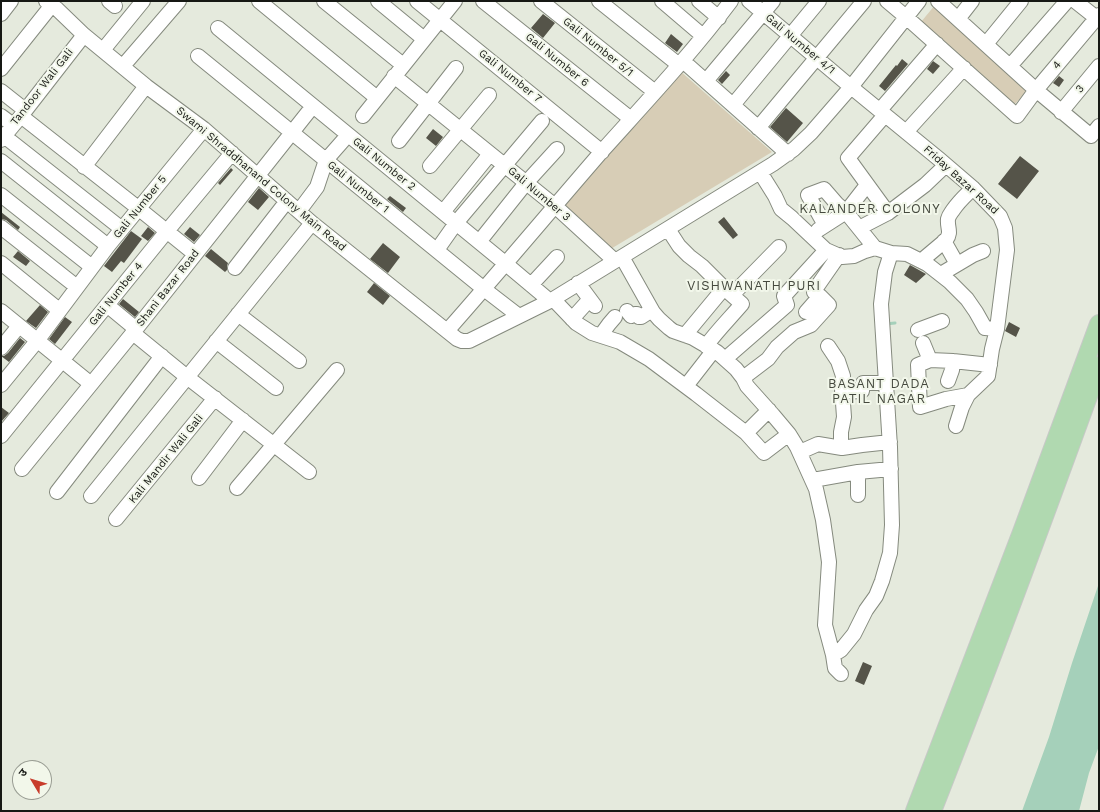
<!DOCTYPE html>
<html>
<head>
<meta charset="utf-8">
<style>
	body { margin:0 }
	#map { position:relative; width:1100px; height:812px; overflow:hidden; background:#e5eadd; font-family:"Work Sans","Noto Sans Devanagari",sans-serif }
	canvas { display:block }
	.frame { position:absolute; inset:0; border:2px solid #161814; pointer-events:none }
	.north { position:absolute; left:12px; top:760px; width:40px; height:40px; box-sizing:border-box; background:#f2f7ea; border:1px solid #9a9e94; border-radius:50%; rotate:308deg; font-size:11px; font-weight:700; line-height:16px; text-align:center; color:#161814 }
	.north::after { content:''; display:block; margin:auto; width:14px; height:18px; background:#c83c2b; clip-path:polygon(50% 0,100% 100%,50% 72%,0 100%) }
</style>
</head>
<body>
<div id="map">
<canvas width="1100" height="812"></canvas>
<div class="frame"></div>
<div class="north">उ</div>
</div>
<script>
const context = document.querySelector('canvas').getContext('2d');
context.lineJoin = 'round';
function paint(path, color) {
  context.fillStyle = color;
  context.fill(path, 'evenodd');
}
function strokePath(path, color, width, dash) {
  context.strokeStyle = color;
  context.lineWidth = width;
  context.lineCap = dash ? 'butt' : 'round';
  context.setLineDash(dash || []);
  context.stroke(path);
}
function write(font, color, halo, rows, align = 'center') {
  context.font = font + ' "Work Sans",sans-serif';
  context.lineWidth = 4;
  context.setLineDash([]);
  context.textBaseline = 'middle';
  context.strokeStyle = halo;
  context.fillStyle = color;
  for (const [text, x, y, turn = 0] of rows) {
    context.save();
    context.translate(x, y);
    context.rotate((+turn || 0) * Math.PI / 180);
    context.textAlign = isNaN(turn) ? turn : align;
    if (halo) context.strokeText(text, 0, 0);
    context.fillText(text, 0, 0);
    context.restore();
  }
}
paint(new Path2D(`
	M 935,5 L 1028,90 L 1014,105 L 921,22 Z
	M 679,70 L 772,152 L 609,250 L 563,203 Z`), '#d7cdb6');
paint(new Path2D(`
	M 1099,583 L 1099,746 L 1089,773 L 1079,811 L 1022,811 L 1049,737 L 1072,663 Z`), '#a5d0ba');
strokePath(new Path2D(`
	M 885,324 L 895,323`), '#a5d0ba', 3);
paint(new Path2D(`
	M 543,14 L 555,23 L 543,38 L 531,28 Z
	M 671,34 L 683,44 L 677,52 L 665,43 Z
	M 902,59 L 908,64 L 885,91 L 879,86 L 896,65 L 897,66 Z
	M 933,61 L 940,66 L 933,74 L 927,69 Z
	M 726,71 L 730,75 L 722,84 L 718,80 Z
	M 1059,76 L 1064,80 L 1059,87 L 1053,83 Z
	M 786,108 L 803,123 L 787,142 L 770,127 Z
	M 433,129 L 443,137 L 436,146 L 426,138 Z
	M 1020,156 L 1039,171 L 1017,199 L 998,184 Z
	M 231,168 L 233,170 L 220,185 L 218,183 Z
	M 259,188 L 269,197 L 258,210 L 248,202 Z
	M 390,196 L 406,208 L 403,212 L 387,199 Z
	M 1,212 L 20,227 L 18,230 L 6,220 L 1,219 Z
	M 724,217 L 738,235 L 733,239 L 718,222 Z
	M 148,227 L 155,233 L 148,241 L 141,236 Z
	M 190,227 L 200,235 L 194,242 L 184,234 Z
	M 131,231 L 142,239 L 124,263 L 121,261 L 112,272 L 104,266 Z
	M 383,243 L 400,257 L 388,273 L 370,259 Z
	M 211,249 L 228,263 L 227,266 L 227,270 L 225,272 L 205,256 Z
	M 18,251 L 30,261 L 26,266 L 13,257 Z
	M 910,265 L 926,274 L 916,283 L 904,275 Z
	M 374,283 L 390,296 L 383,305 L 367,292 Z
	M 123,299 L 139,312 L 135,317 L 119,304 Z
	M 40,305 L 48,312 L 36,328 L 26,321 Z
	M 65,317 L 72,322 L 55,344 L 49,339 Z
	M 1009,322 L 1020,328 L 1016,337 L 1005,331 Z
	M 20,338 L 25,342 L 9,362 L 1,356 L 4,356 L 8,353 Z
	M 1,407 L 9,413 L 1,422 Z
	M 863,662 L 872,666 L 864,685 L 855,681 Z`), '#555449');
const minor = new Path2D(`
	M 46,1 L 57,9 L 84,35 L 146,86 L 204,129 L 312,223 L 457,339 L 462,341 L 469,341 L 550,301 L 773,164 L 794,149 L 811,133 L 851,87 L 919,1
	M 109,1 L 115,6
	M 259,1 L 377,98
	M 324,1 L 403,65
	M 378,1 L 424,39
	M 417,1 L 602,152
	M 483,1 L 631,119
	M 541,1 L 655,92
	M 599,1 L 679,65
	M 662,1 L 703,36
	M 699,1 L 719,18
	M 749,1 L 851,87 L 939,159 L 973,188 L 1000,216 L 1005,228 L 1007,250 L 997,329 L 992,349 L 988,376 L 968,395 L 962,407 L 956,426
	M 887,1 L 906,17 L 1017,116 L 1036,90 L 1099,15
	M 938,1 L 1036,90 L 1091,136 L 1099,126
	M 1075,1 L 1099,20
	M 1,14 L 11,1
	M 958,19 L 972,1
	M 218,28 L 506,264 L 550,301
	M 986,44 L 1021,1
	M 103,50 L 143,1
	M 198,56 L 484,289 L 519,316
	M 683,61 L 788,154
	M 123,66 L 179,1
	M 1010,66 L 1067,1
	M 1,69 L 52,5
	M 394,76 L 555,206 L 615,261
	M 706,81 L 773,1
	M 1,91 L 25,110
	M 733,105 L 819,1
	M 880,110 L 937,44
	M 1061,112 L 1099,66
	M 885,115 L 848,158 L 888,213
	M 1,116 L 13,125
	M 21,116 L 138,208 L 195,254
	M 363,116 L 455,1
	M 758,128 L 864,1
	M 906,132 L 964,68
	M 4,136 L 122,229
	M 1,140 L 21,116 L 84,35
	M 399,141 L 456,68
	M 1,161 L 108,246
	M 430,166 L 489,95
	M 84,167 L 146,86
	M 760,172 L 775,196 L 781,209 L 792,218 L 826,250 L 842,257 L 854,256 L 865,251 L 875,248
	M 1,195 L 92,267
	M 299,211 L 317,187 L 326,160 L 348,135
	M 443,212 L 490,154
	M 825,225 L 808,195 L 824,189 L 837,204 L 846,212 L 875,248 L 891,253 L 907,254 L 927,264 L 950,282 L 967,299 L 976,312 L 985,328 L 997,329
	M 1,227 L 77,287
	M 859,228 L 888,213 L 925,185 L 946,165
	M 668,229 L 679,246 L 689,256 L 702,266 L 724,288 L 742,304 C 730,318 717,331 706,346
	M 818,230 L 846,212 L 867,185
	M 944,241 L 957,264
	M 479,242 L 526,183 L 557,149
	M 437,250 L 456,223 L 542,121
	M 622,257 L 653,312 L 659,319 L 669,328 L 673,331 L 693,338 L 717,352 L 736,369 L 743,378 L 747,386 L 773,415 L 789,434 L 797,447 L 816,489 L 823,520 L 829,562 L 825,625 L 833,655
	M 921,261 L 946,240 C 952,232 947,228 948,219 C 949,215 951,213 953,210 C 959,201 965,196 973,188
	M 1,263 L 59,310
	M 235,268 L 287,201
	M 941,274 L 973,255 L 983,251
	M 578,283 L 595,306
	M 531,285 L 557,257
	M 732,295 L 779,247
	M 553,299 L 576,323 L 592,333 L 620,342 L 649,359 L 696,394 L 746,433 L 764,453 L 789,434
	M 107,305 L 136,329
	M 1,311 L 91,384
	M 627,311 L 631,316 L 635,314 L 637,314 L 639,317 L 641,317 L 652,310
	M 806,312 L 820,296
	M 238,314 L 299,361
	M 572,319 L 590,299
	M 918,330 L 942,321
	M 447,331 C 500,271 551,210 603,150 C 647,101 692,53 731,1
	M 133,333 L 187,377 L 309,472
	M 601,335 L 609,324 L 615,317
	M 685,335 L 724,288
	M 216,341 L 276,388
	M 923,343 L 930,360 L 953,361 L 990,365
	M 828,346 L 838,361 L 843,376 L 842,389 L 844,417 L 841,432 L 841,447
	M 1,348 L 19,326
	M 725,359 L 787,305 L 784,296 L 826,250
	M 930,360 L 918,365 L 920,407 L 946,399 L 968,395
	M 743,378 L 768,359 L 777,347 L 794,332 L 811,325 L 829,305 L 820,296 L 814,292 L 814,291 L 839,255
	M 948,381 L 952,370 L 953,361
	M 1,385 L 37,341 L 108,246 L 204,129
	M 686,386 L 714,350
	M 842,392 L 862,391 L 863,383 L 886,383
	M 746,433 L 769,410
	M 1,436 L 167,231 L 232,153
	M 800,452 L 818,444 L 842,448 L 862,445 L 890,442
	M 22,469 L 136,329 L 313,106
	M 858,472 L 858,495
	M 199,478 L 243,420
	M 813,480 L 858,472 L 891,469
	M 237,488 L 337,370
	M 57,492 L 162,356
	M 91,496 L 312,223
	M 116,519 L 215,398
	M 841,674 L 835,668 L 833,655 L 841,650 L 854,634 L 866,610 L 876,596 L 882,581 L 890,553 L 892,525 L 890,447 L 881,304 L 885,272 L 891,253`);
const major = new Path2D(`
	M 915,811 L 1022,532 L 1099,324
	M 932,811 C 990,664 1045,515 1099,366`);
strokePath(minor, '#858a7e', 16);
strokePath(major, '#c7c8c7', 20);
strokePath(minor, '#fff', 14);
strokePath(major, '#b0d9b0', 18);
write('11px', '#161814', '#f2f7ea', [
	["Gali Number 4/1",800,44,40],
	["Gali Number 5/1",598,47,39],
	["Gali Number 6",557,60,39],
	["4",1057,65,-50],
	["Gali Number 7",510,76,39],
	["Tandoor Wali Gali",42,87,-52],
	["3",1080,89,-51],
	["Gali Number 2",384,164,39],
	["Swami Shraddhanand Colony Main Road",261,179,40],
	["Friday Bazar Road",961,180,42],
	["Gali Number 1",358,187,39],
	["Gali Number 3",539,194,40],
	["Gali Number 5",140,207,-51],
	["Shani Bazar Road",168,288,-52],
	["Gali Number 4",116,294,-51],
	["Kali Mandir Wali Gali",166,459,-51]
]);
context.letterSpacing = '1px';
write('13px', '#45493e', '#f2f7ea', [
	["KALANDER COLONY",870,209],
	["VISHWANATH PURI",754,286],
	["BASANT DADA",879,384],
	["PATIL NAGAR",879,399]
]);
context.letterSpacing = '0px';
</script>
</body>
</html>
